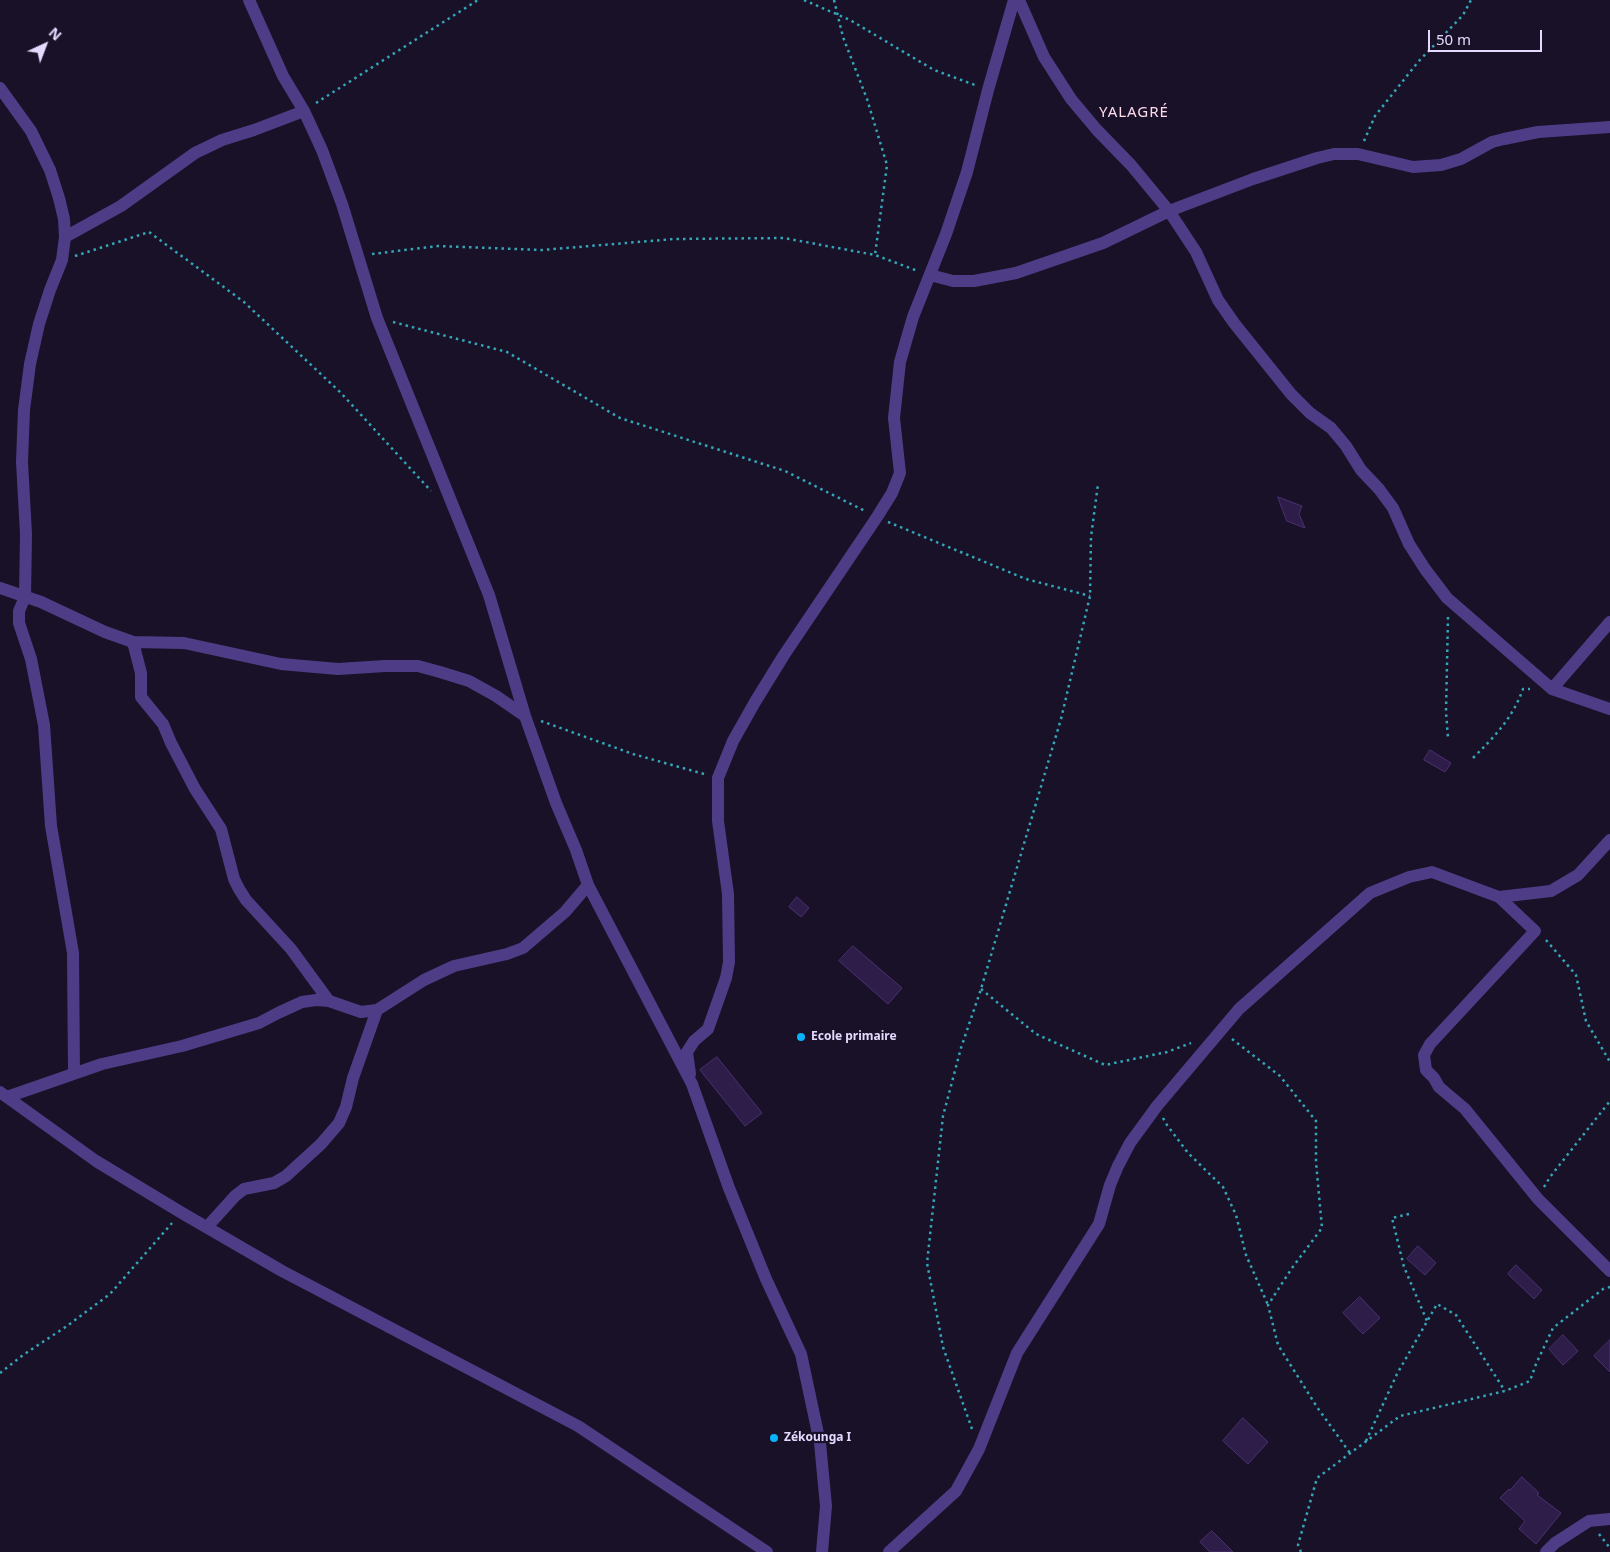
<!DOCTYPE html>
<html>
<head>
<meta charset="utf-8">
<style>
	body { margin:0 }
	#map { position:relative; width:1610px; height:1552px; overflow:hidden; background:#191128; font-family:"Noto Sans",sans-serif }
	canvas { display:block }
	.north { position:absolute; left:20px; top:20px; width:50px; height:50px; -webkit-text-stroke:4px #191128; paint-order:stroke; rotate:43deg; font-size:14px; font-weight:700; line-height:20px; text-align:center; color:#e4d9fe }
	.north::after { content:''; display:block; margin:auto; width:18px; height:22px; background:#e4d9fe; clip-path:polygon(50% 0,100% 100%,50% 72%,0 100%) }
	.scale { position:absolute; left:1428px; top:30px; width:114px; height:22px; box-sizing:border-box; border:2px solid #e4d9fe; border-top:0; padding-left:6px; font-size:15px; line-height:18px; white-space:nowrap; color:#e4d9fe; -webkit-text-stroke:4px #191128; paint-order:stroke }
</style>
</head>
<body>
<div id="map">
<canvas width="1610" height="1552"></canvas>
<div class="north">N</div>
<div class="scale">50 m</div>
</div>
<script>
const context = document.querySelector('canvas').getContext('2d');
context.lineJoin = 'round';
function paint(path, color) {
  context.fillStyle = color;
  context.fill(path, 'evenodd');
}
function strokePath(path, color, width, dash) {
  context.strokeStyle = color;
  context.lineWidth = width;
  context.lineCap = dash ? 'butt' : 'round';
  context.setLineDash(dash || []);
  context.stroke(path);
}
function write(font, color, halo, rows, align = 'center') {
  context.font = font + ' "Noto Sans",sans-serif';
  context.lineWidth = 4.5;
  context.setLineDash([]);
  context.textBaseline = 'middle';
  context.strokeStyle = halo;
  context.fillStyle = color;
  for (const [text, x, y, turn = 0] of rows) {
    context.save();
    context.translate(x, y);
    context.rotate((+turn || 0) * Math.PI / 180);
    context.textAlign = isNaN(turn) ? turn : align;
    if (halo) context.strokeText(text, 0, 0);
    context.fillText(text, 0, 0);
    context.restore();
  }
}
const building = new Path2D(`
	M 1278,497 L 1302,506 L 1299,514 L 1305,528 L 1287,521 Z
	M 1430,750 L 1451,763 L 1445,772 L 1424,760 Z
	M 797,897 L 809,908 L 801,917 L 789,907 Z
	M 853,946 L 902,988 L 888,1004 L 839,961 Z
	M 717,1057 L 762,1113 L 745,1126 L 700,1070 Z
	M 1418,1246 L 1436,1263 L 1425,1275 L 1407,1259 Z
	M 1516,1265 L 1542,1290 L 1534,1299 L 1508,1274 Z
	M 1360,1297 L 1380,1318 L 1363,1334 L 1343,1313 Z
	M 1563,1335 L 1578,1351 L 1563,1365 L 1549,1349 Z
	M 1610,1340 L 1610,1372 L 1594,1356 Z
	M 1243,1418 L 1268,1442 L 1248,1464 L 1223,1441 Z
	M 1522,1477 L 1539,1493 L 1537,1495 L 1561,1513 L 1536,1544 L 1519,1529 L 1525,1521 L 1500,1498 L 1509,1489 L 1510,1490 Z
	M 1212,1531 L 1233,1552 L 1210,1552 L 1200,1542 Z`);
paint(building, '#2e1d48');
strokePath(building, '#4b3074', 1);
strokePath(new Path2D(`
	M 804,0 L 850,20 L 934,70 L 975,85
	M 834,0 L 843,37 L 867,99 L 887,165 L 875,255
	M 316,103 L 478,0
	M 1364,141 L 1375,116 L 1418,62 L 1463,15 L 1471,0
	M 372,254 L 438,246 L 542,250 L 674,239 L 784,238 L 875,255 L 918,271
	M 75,256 L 149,232 L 244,302 L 341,393 L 431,491
	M 393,322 L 507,352 L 620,418 L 785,471 L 865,511
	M 888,522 L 1026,579 L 1090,596
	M 1448,617 L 1446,712 L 1448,738
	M 541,721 L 633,754 L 704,774
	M 1473,758 C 1495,736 1512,719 1523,689 L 1530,689
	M 1546,940 L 1576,975 L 1586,1021 L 1610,1062
	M 981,989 L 1036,1034 L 1105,1065 L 1167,1052 L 1191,1043
	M 1232,1039 L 1280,1076 L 1316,1121 L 1316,1162 L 1322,1228 L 1292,1268 L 1268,1305 L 1278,1345 L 1317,1407 L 1350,1453
	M 1163,1118 L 1167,1125 L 1188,1153 L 1223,1187 L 1236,1215 L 1246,1255 L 1268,1305
	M 1544,1187 L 1550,1177 L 1610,1101
	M 1409,1214 L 1392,1218 L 1404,1267 L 1427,1321
	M 0,1373 L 23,1355 L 67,1326 L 110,1294 L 172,1223
	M 972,1429 L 943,1347 L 927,1263 L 943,1116 L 961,1048 L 981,989 L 1061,719 L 1090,596 L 1091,537 L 1098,484
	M 1366,1441 L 1397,1374 L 1437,1304 L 1456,1315 L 1505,1391
	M 1599,1534 L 1610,1548
	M 1301,1552 L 1298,1545 L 1317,1478 L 1400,1416 L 1505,1391 L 1530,1381 L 1536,1364 L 1553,1328 L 1603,1289 L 1610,1287`), '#33a6b7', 2.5, [2.5, 4]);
strokePath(new Path2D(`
	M 249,0 L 283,76 L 304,111 L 322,150 L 342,204 L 377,318 L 489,595 L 525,716 L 556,803 L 576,850 L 588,885 L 692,1084 L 729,1188 L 766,1279 L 801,1354 L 820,1443 L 826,1506 L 822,1552
	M 1019,0 L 1044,57 L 1071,99 L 1097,130 L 1131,165 L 1169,211 L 1196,252 L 1218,300 L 1234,323 L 1291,394 L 1310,413 L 1331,428 L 1346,446 L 1361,470 L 1379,489 L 1393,508 L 1409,544 L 1425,569 L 1447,598 L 1552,689 L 1610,709
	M 0,88 L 31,131 L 50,170 L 59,198 L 64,219 L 65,237 L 62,260 L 50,290 L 39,324 L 30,364 L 24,410 L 22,462 L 26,534 L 25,597 L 19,611 L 19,623 L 31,659 L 44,725 L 51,826 L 73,953 L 74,1073
	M 65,237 L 121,206 L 195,153 L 222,140 L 254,130 L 304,111
	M 930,275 L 953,281 L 974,281 L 1016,273 L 1103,243 L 1169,211 L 1253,179 L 1317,158 L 1334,154 L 1358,154 L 1413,167 L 1441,165 L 1461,159 L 1492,142 L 1504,139 L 1538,132 L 1610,127
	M 0,588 L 41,602 L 105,632 L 133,642 L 184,643 L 281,664 L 338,669 L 385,666 L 418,666 L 440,672 L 469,681 L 496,696 L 525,716
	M 133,642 L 141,673 L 141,697 L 163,724 L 171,743 L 195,789 L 221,829 L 234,879 L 239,889 L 246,900 L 291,949 L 329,1001
	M 1552,689 L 1610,622
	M 1499,897 L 1535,931 L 1430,1044 L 1424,1055 L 1426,1070 L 1434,1078 L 1439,1087 L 1465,1109 L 1538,1199 L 1610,1271
	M 690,1074 L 687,1052 L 694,1041 L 708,1029 L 726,978 L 729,962 L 728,894 L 718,821 L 718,778 L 733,741 L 755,702 L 784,655 L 877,517 L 892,493 L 900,473 L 894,418 L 900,362 L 913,317 L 946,234 L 967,172 L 988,90 L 1014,0
	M 0,1092 L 96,1161 L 182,1213 L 282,1271 L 578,1426 L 767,1552
	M 7,1097 L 102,1064 L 182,1046 L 259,1023 L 278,1013 L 302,1002 L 316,1000 L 329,1001 L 361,1012 L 377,1010 L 424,980 L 454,966 L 507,954 L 523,948 L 565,912 L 588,885
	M 207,1227 L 235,1196 L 244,1189 L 274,1183 L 286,1176 L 321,1144 L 339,1123 L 346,1107 L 353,1078 L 377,1010
	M 889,1552 L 956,1491 L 979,1449 L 1017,1353 L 1099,1224 L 1110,1185 L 1118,1166 L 1130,1143 L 1157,1106 L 1239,1009 L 1370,893 L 1409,877 L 1432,872 L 1499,897 L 1551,891 L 1578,875 L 1610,840
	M 1546,1552 L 1555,1543 L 1589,1521 L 1610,1519`), '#4e3d86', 12);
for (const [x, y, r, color] of [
	[801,1037,5,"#0ab2f9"],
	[774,1438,5,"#0ab2f9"]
]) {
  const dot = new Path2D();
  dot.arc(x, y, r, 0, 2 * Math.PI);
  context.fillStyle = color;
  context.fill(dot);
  strokePath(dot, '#191128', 2);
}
write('bold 12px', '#e4d9fe', '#191128', [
	["Ecole primaire",811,1037],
	["Zékounga I",784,1438]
], 'left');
context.letterSpacing = '1px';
write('15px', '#fedbea', '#191128', [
	["YALAGRÉ",1134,113]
]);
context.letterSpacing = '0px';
</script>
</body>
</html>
